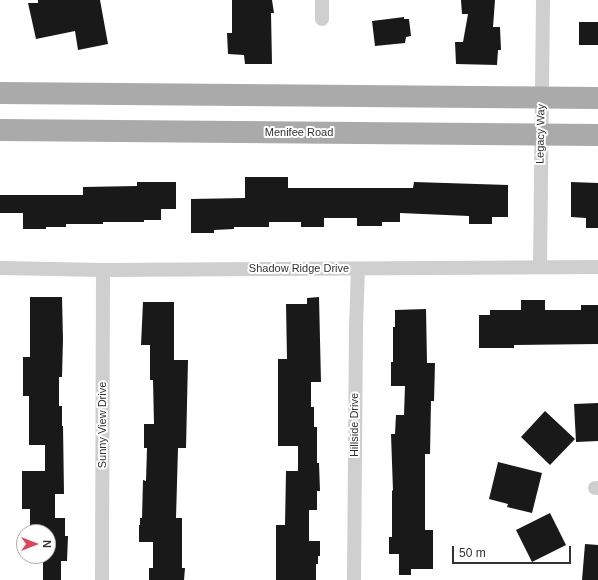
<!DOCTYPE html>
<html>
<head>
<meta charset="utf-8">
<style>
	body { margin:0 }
	#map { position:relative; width:598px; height:580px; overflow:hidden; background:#fff; font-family:Helvetica,sans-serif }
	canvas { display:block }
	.north { position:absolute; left:16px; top:524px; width:40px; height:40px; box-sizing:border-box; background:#fff; border:1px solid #adadad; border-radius:50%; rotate:90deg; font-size:11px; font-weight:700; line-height:16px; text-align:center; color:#323232 }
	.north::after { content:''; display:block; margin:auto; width:14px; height:18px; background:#d74662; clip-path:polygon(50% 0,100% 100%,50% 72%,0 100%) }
	.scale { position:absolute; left:452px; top:546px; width:119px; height:18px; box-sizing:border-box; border:2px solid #323232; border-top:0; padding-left:5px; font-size:12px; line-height:14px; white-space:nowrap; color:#323232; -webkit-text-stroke:3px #fff; paint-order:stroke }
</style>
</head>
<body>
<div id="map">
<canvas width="598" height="580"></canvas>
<div class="north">N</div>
<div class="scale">50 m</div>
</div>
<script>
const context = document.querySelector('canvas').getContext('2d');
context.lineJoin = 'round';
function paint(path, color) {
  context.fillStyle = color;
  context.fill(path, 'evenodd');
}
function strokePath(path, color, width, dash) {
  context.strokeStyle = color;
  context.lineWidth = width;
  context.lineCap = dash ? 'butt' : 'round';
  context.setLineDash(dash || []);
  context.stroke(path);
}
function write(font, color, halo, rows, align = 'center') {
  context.font = font + ' Helvetica,sans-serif';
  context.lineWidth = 4;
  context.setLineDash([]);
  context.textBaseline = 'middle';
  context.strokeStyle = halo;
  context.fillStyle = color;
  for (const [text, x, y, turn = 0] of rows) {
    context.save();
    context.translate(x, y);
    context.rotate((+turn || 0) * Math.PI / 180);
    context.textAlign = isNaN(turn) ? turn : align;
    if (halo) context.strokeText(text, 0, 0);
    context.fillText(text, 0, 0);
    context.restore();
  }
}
paint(new Path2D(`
	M 38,0 L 100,0 L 108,44 L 78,50 L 75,31 L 36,39 L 28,3 L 38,3 Z
	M 232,0 L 272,0 L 274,13 L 271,13 L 272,64 L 245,64 L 244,55 L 228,54 L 227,33 L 232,33 Z
	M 461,0 L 495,0 L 493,27 L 500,27 L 501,50 L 498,50 L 497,65 L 456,64 L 455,42 L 463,42 L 468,14 L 462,14 Z
	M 404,17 L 404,19 L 409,19 L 411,36 L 406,37 L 405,43 L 375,46 L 372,21 Z
	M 579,22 L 598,22 L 598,45 L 579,45 Z
	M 245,177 L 288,177 L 288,188 L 413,188 L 414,182 L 508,185 L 508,217 L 492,217 L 492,224 L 469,224 L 469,216 L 400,213 L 400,222 L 382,222 L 382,226 L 357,226 L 357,218 L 324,218 L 324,227 L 301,227 L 301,222 L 269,222 L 269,227 L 234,227 L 234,229 L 214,230 L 214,233 L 191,233 L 191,199 L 245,198 Z
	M 137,182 L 176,182 L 176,209 L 161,209 L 161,220 L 144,220 L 144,222 L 103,222 L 103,224 L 66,224 L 66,227 L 46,227 L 46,229 L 23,229 L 23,213 L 0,213 L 0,195 L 83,195 L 83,187 L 137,186 Z
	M 571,182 L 598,183 L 598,228 L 586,228 L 586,218 L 571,217 Z
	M 30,297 L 62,297 L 63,339 L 62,377 L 59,377 L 59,406 L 62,406 L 62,426 L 63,426 L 64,494 L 55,494 L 55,518 L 65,518 L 65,536 L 68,536 L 67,561 L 61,561 L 61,580 L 43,580 L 43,556 L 48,556 L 48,532 L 30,532 L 30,509 L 22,509 L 22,471 L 45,471 L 45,445 L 29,445 L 29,396 L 23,396 L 23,357 L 30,357 Z
	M 319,297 L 321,382 L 311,382 L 311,407 L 314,407 L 314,427 L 317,427 L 317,463 L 319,463 L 320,491 L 317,491 L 317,510 L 309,510 L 309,541 L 320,541 L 320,556 L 318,556 L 318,564 L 316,564 L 316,580 L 276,580 L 276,525 L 285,525 L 286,471 L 298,471 L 298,446 L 278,446 L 278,359 L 287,359 L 286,304 L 307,304 L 307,298 Z
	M 521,300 L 545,300 L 545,310 L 581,310 L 581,305 L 598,305 L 598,344 L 514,345 L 514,348 L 479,348 L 479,315 L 490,315 L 490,310 L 521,310 Z
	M 143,302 L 174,302 L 174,360 L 188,360 L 186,448 L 178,448 L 176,518 L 182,518 L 182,568 L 185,568 L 184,580 L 149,580 L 149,568 L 153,568 L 153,542 L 139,542 L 139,525 L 140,525 L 140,518 L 142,518 L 143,480 L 146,481 L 147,448 L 144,448 L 144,424 L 154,424 L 153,380 L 150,380 L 150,345 L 141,345 Z
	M 426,309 L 427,363 L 435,363 L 434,401 L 431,401 L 430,454 L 425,454 L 425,530 L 433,530 L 433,569 L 411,569 L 411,575 L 399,575 L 399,554 L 389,554 L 389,537 L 392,537 L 392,490 L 393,491 L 391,434 L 395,434 L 396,415 L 404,415 L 405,386 L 391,386 L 391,362 L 393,362 L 393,327 L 395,327 L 395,310 Z
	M 598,403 L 598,441 L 576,442 L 574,404 Z
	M 545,411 L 575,439 L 550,465 L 521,437 Z
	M 498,462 L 542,473 L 532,513 L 507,507 L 508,504 L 489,499 Z
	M 550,513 L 566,545 L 532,562 L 516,530 Z
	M 585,544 L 598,545 L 598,580 L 582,580 Z`), '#191919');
strokePath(new Path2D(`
	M 322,0 L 322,19
	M 540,267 L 543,0
	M 0,268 L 103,270 L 598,267
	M 595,488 L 598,488
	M 102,580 L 103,270
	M 354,580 L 356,327 L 358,269`), '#cfcfcf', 14);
strokePath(new Path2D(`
	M 0,93 L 598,98
	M 0,130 L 598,135`), '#aaa', 22);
write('11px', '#323232', '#fff', [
	["Menifee Road",299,133],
	["Legacy Way",541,134,-89],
	["Shadow Ridge Drive",299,269],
	["Sunny View Drive",103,425,-90],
	["Hillside Drive",355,425,-90]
]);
</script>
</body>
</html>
